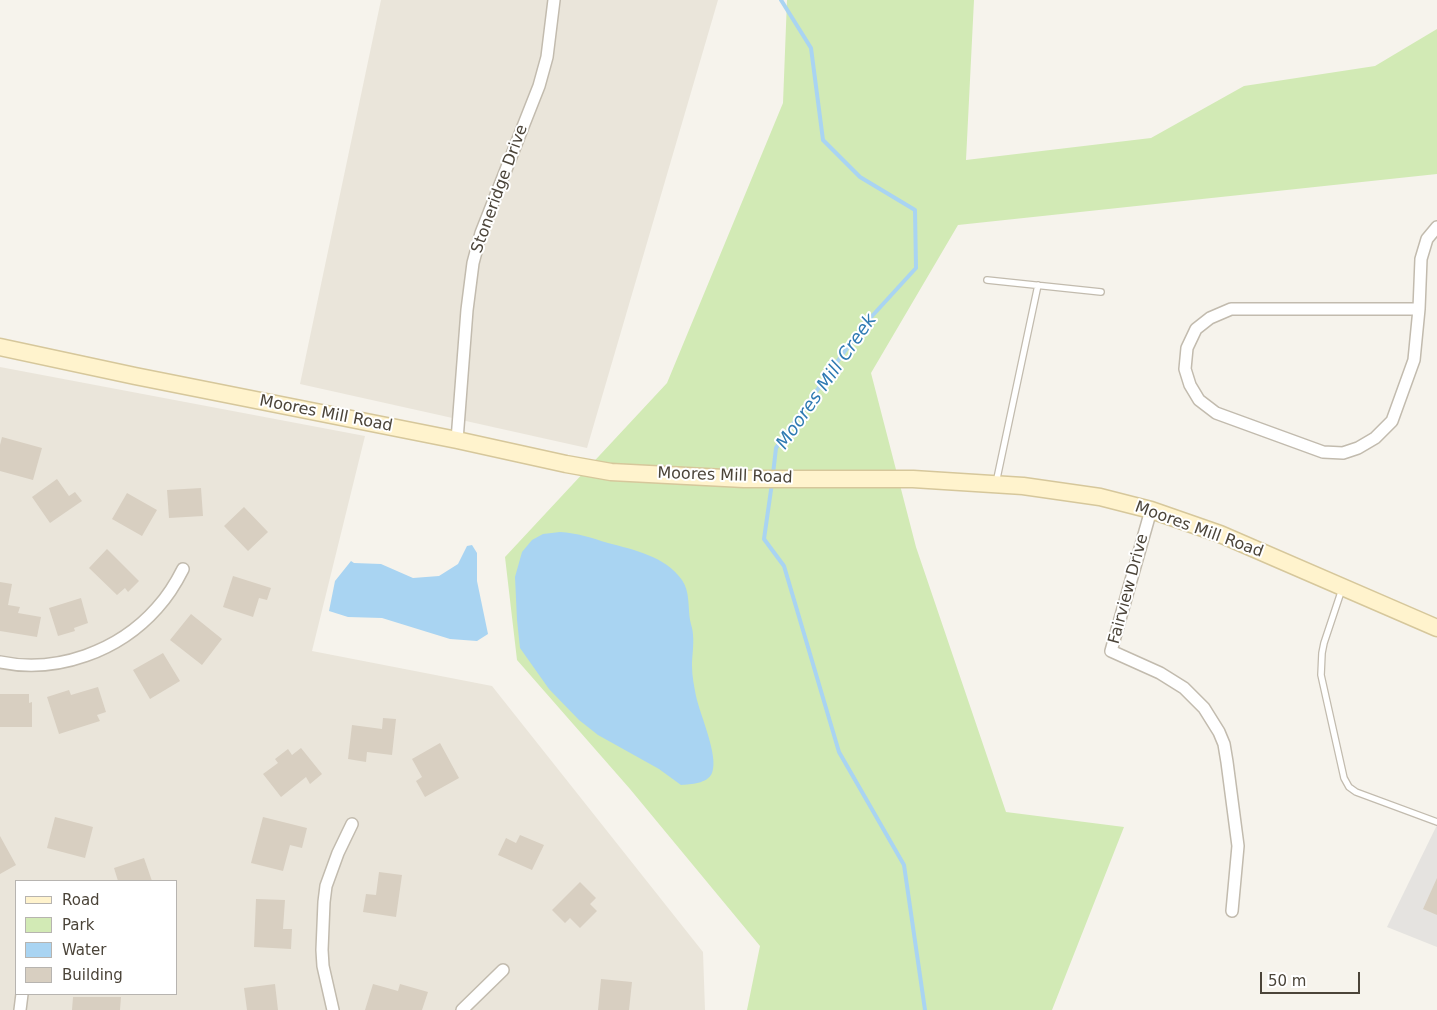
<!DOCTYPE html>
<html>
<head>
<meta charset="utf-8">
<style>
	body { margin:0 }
	#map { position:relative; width:1437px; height:1010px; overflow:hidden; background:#f6f3ec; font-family:"DejaVu Sans",sans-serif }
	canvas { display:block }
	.legend { position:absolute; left:15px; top:880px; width:162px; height:115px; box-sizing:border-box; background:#fff; border:1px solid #b7b4b0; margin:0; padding:6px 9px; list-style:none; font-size:15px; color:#4b4439 }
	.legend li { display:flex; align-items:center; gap:10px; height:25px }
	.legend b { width:25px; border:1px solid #b7b4b0 }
	.scale { position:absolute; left:1260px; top:972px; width:100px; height:22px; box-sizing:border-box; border:2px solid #4b4439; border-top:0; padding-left:6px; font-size:15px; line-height:18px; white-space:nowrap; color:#4b4439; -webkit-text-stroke:4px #fff; paint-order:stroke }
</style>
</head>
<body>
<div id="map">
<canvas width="1437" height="1010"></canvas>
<ul class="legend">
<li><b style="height:6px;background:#fff3cd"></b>Road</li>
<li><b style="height:14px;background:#d2eab5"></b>Park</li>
<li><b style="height:14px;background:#a9d4f2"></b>Water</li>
<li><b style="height:14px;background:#d8cfc1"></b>Building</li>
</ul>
<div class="scale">50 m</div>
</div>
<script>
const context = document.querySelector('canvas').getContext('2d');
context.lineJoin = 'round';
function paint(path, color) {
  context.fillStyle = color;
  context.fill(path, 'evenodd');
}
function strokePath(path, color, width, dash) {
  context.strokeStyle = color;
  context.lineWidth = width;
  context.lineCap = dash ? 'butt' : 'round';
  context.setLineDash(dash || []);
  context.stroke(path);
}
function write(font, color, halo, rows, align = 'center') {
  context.font = font + ' "DejaVu Sans",sans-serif';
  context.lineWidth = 4;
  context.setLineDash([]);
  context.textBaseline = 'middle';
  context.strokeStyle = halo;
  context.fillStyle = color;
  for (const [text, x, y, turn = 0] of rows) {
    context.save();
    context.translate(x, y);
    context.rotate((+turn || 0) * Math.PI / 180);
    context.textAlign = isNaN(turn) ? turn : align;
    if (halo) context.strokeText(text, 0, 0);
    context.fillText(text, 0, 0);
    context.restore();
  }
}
paint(new Path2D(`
	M 381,0 L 718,0 L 587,448 L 300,384 Z
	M 0,367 L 365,436 L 312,651 L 492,686 L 703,952 L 705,1010 L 0,1010 ZM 16,881 L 176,881 L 176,994 L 16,994 Z`), '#eae5da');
paint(new Path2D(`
	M 787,0 L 974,0 L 966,160 L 1151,138 L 1244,86 L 1375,66 L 1437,29 L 1437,174 L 958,225 L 871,373 L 916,547 L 1006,812 L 1124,827 L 1052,1010 L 747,1010 L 760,946 L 630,789 L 517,660 L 505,557 L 667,383 L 783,103 Z`), '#d2eab5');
paint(new Path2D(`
	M 1437,825 L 1437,947 L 1387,927 Z`), '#e5e3e0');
paint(new Path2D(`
	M 560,532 C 577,533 592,538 608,543 C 634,550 665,556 682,580 C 690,591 688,608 690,620 C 691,625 693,630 693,635 C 694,645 692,656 692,666 C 692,676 694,686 696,696 C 700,715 719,756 712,773 C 707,784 691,784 681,785 L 659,769 L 598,735 L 579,720 L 549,689 L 520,648 L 517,620 L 515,577 L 522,552 L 532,540 L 543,534 Z
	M 472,545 L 477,553 L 477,581 L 488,634 L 477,641 L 450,639 L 382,618 L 348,617 L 329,611 L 335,581 L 351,561 L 354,563 L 381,564 L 413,578 L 439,576 L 458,564 L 467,546 Z`), '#a9d4f2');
strokePath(new Path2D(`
	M 773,474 L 776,448 L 862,327 L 916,268 L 915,210 L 860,177 L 823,140 L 811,48 L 781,0
	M 772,483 L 764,539 L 784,566 L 839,752 L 904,865 L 925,1010`), '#a9d4f2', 4);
paint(new Path2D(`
	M 2,437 L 42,448 L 33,480 L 0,471 L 0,445 Z
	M 57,479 L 69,496 L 75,492 L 82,501 L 50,523 L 32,497 Z
	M 201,488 L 203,516 L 169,518 L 167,490 Z
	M 127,493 L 157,510 L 142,536 L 112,519 Z
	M 244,507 L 268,532 L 248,551 L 224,526 Z
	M 107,549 L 139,581 L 128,592 L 125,588 L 117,595 L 89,568 Z
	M 233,576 L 271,588 L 267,600 L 259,598 L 253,617 L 223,607 Z
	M 0,582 L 12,584 L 8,605 L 20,607 L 18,613 L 41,617 L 37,637 L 0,631 Z
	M 81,598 L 88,623 L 74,628 L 75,631 L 58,636 L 49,608 Z
	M 191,614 L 222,639 L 202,665 L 170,640 Z
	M 163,653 L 180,681 L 150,699 L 133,670 Z
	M 98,687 L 106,712 L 97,715 L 100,721 L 59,734 L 47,697 L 69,690 L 71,695 Z
	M 0,694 L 29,694 L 29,703 L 32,702 L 32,727 L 0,727 Z
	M 383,718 L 396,719 L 392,755 L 367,752 L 366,762 L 348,759 L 352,725 L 382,729 Z
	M 440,743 L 459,778 L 425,797 L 416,781 L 422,777 L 412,759 Z
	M 301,748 L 322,774 L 310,784 L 306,777 L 281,797 L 263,774 L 278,763 L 275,759 L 288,749 L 292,755 Z
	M 55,817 L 93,827 L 85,858 L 47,848 Z
	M 263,817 L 307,828 L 302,848 L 290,845 L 283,871 L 251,863 Z
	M 520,835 L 544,845 L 532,870 L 498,855 L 506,838 L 516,843 Z
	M 0,836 L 16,865 L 0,874 Z
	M 144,858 L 152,881 L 118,881 L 114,868 Z
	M 379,872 L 402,875 L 396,917 L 363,912 L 366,894 L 376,895 Z
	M 1437,878 L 1437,915 L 1423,909 Z
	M 580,882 L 596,898 L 590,904 L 597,911 L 580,928 L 570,918 L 565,923 L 552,910 Z
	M 256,899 L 285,900 L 283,929 L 292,929 L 291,949 L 254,947 Z
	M 601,979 L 632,982 L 629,1010 L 598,1010 Z
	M 275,984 L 278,1010 L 247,1010 L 244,988 Z
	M 373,984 L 398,991 L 400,984 L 428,992 L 422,1010 L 365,1010 Z
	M 73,997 L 121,997 L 120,1010 L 72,1010 Z`), '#d8cfc1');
const lane = new Path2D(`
	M 987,280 L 1101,292
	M 996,483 L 1038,285
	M 1342,589 L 1324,643 L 1322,653 L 1321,675 L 1344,778 L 1349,787 L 1356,792 L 1437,822`);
const street = new Path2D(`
	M 1419,309 L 1231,309 L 1210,318 L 1196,329 L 1187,348 L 1185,369 L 1190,385 L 1199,400 L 1216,413 L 1323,452 L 1343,453 L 1358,448 L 1375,438 L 1392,421 L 1414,360 L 1419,309 L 1421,259 L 1427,239 L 1437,227
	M 457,440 L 467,310 L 473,263 L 481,233 L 539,86 L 547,57 L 554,0
	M 1151,510 L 1111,651 L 1160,673 L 1184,688 L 1204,708 L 1219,732 L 1224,744 L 1227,762 L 1238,846 L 1232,911
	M 0,662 C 57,674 119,651 157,608 C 168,596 176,583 183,569
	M 20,1010 L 22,994
	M 333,1010 L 323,966 L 322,950 L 324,902 L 326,886 L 338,853 L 352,824
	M 462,1010 L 503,970`);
const secondary = new Path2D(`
	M 0,347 L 135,376 L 457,440 L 566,464 L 611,472 L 744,479 L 913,479 L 1023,486 L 1100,497 L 1151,510 L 1220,534 L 1437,628`);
strokePath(lane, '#c2bbae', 8);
strokePath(street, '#c2bbae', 14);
strokePath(secondary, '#d6c79b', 19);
strokePath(lane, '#fff', 5.5);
strokePath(street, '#fff', 11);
strokePath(secondary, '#fff3cd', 16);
write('16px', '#4b4439', '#fff', [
	["Stoneridge Drive",500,189,-70],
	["Moores Mill Road",326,414,11],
	["Moores Mill Road",725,476,2],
	["Moores Mill Road",1199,530,20],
	["Fairview Drive",1129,589,-75]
]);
write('italic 18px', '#2e7ab2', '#fff', [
	["Moores Mill Creek",827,382,-55]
]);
</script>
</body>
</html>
